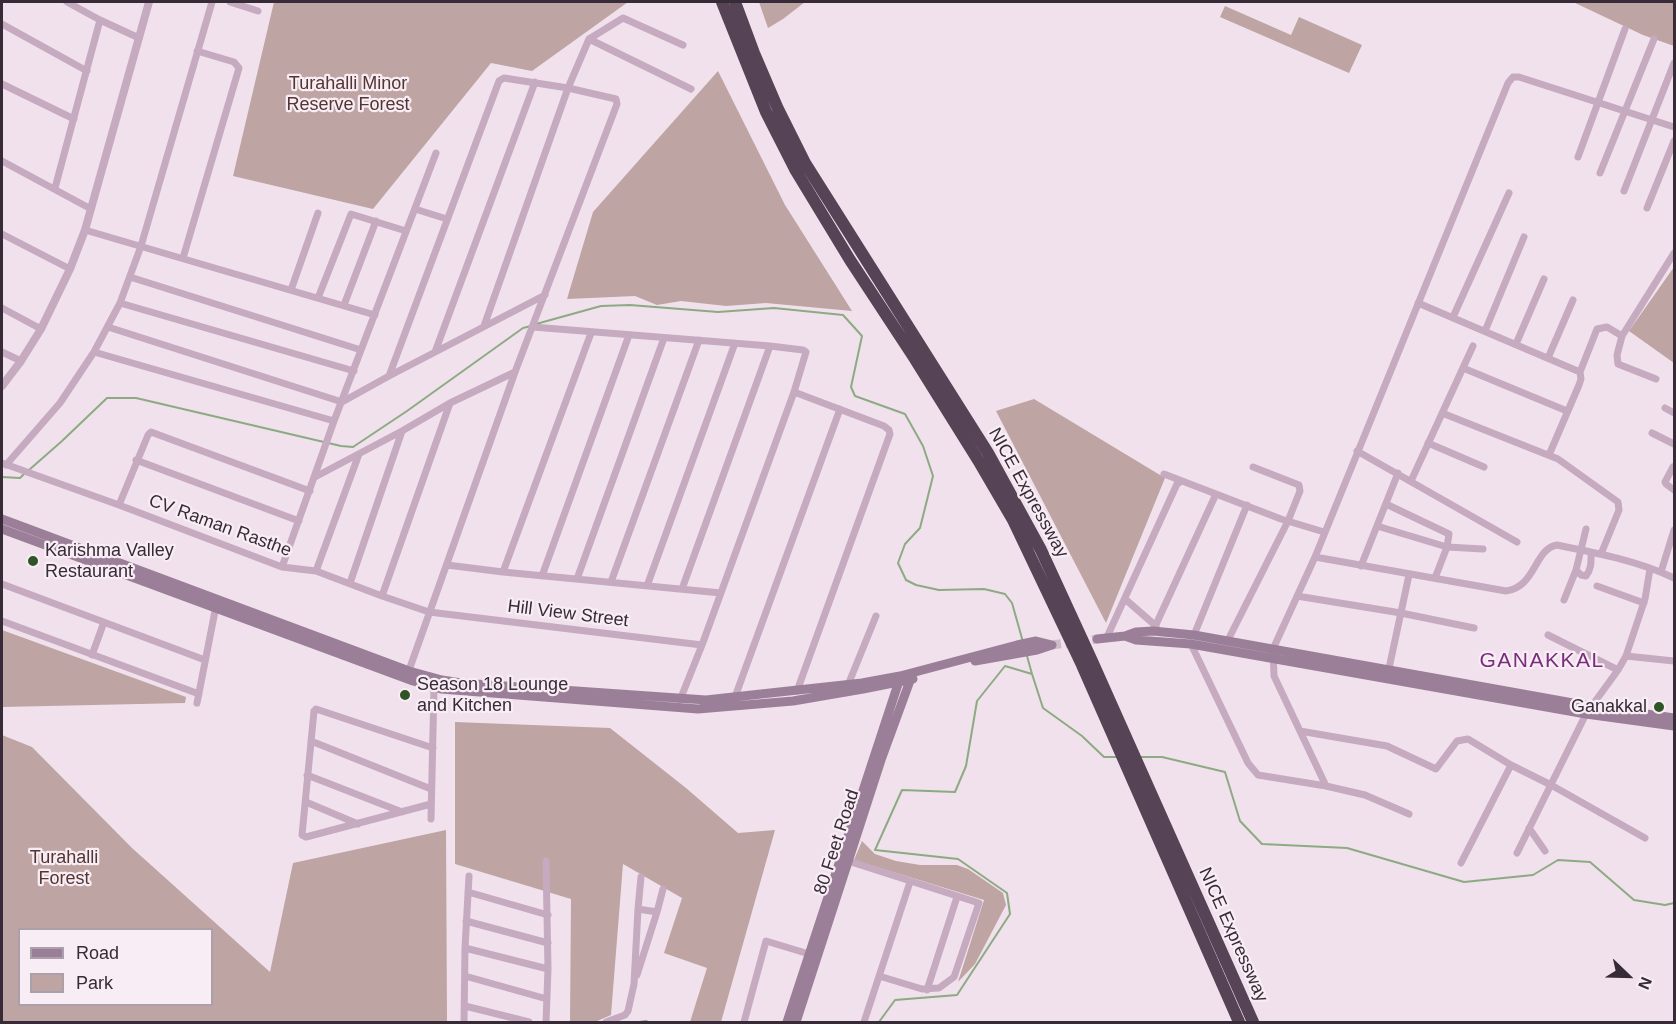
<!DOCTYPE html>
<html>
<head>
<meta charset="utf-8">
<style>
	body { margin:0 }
	#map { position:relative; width:1676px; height:1024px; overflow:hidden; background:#f1e1ed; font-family:Helvetica,sans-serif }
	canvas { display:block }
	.frame { position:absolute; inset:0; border:3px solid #372b37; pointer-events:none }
	.legend { position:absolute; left:18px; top:928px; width:195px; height:78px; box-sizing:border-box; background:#f9edf5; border:2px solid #ab9fa9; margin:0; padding:8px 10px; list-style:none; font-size:18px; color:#372b37 }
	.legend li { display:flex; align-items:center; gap:12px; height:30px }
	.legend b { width:30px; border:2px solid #ab9fa9 }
	.north { position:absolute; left:1598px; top:946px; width:60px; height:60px; -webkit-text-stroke:4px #f9edf5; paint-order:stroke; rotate:113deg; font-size:16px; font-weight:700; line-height:24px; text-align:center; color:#372b37 }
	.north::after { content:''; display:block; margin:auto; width:21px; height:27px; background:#372b37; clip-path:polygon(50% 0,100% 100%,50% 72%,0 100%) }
</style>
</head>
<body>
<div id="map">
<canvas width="1676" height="1024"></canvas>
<div class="frame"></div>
<ul class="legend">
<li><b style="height:8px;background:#9b7f99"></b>Road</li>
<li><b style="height:16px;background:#bea4a2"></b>Park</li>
</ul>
<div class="north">N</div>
</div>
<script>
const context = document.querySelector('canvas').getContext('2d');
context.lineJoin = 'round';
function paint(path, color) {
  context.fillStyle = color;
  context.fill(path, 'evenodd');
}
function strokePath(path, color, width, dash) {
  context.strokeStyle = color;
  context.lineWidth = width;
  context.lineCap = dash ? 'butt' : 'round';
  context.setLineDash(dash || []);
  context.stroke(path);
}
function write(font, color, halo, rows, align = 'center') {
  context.font = font + ' Helvetica,sans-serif';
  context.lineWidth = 4.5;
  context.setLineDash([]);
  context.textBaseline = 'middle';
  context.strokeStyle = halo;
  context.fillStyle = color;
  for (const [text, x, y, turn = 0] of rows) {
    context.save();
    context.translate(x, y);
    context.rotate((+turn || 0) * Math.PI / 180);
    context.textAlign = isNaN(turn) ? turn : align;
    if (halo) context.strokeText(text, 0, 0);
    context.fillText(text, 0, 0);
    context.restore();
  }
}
paint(new Path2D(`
	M 274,2 L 628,2 L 532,71 L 491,63 L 373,209 L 233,176 Z
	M 759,2 L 805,2 L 783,19 L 768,28 Z
	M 1573,2 L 1674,2 L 1674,46 L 1643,35 Z
	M 1225,6 L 1291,35 L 1299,17 L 1362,45 L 1349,73 L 1220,17 Z
	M 718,71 L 785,205 L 852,311 L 766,303 L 726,306 L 681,301 L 657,305 L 635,296 L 567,299 L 593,212 Z
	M 1674,267 L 1674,363 L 1629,331 Z
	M 1034,399 L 1165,478 L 1106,623 L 996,411 Z
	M 2,630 L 186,697 L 185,703 L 2,707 Z
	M 455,722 L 610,728 L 686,788 L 738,833 L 775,830 L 721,1022 L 690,1022 L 707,968 L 664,953 L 682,898 L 623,864 L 611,1015 L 595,1022 L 570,1022 L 571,899 L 455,864 Z
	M 2,735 L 32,747 L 132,848 L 270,972 L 293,863 L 446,830 L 447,1022 L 2,1022 ZM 20,930 L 212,930 L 212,1004 L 20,1004 Z
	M 862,841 L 875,854 L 896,861 L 920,865 L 957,865 L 968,869 L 1003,893 L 1006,905 L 975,964 L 958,982 L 984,900 L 854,860 Z`), '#bea4a2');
strokePath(new Path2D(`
	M 536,324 L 601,306 L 630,305 L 718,312 L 774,308 L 843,315 L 862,336 L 851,387 L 855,396 L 905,414 L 923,446 L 933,476 L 920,528 L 905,544 L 898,563 L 906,580 L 916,585 L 939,590 L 984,589 L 1005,594 L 1012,603 L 1023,642
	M 29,470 L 62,441 L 107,398 L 136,398 L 341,446 L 353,447 L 407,411 L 523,328 L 531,326
	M 2,477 L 20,478 L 24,474
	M 1027,656 L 1032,674
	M 1141,757 L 1162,757 L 1225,772 L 1240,821 L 1262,844 L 1347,848 L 1464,882 L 1533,875 L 1558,860 L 1590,862 L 1634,900 L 1665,905 L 1674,903
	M 639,1022 L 646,1021 L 648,1022
	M 879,1022 L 895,1000 L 957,995 L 1010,914 L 1007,893 L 958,859 L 875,850 L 902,790 L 955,792 L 966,766 L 977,701 L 1005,666 L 1032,674 L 1043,708 L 1082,736 L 1104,757 L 1118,757`), '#8cab82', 2);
strokePath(new Path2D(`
	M 1052,645 L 1097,639`), '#ccbdc9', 9, [9, 4.5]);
strokePath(new Path2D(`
	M 67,2 L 100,20 L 139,38
	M 230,2 L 258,11
	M 2,24 L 87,71
	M 589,39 L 691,89
	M 2,84 L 74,119
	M 1578,157 L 1625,29
	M 2,161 L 91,209
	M 1600,173 L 1654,39
	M 55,188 L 100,20
	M 1624,191 L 1674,63
	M 1647,208 L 1674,141
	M 415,209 L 447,219
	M 85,230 L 375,315
	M 2,234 L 70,269
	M 183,258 L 239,68 L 234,62 L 197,51
	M 130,277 L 361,350
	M 291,290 L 318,213
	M 318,298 L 351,214 L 406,231
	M 120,303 L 354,371
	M 1418,303 L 1580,372 L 1581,379 L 1579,385 L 1549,455
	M 344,305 L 376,221
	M 2,308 L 41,329
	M 1453,317 L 1509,193
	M 484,326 L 568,88 L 589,39 L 623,18 L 683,45
	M 108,327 L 342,402 L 389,376 L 545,295
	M 533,327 L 770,346 L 803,350 L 806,352 L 794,392 L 702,645 L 680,700
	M 1485,331 L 1524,237
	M 1516,344 L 1544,279
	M 2,352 L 21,361
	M 94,352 L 334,421
	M 435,352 L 535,82
	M 1548,358 L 1573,300
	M 1463,368 L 1567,411
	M 1580,372 L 1597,329 L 1607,327 L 1622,336
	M 389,376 L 499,81 L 504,78 L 568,88 L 616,99 L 617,104 L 515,372 L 408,673
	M 1656,379 L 1618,364 L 1617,355 L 1622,336 L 1674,253
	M 794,392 L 884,426 L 889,430 L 890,434 L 797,691
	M 1665,408 L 1674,413
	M 1442,413 L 1558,459 L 1618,502 L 1619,510 L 1601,554
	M 1652,433 L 1674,444
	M 1428,443 L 1484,467
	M 1357,451 L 1517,542
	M 136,460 L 299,521
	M 2,463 L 119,505 L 282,567 L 316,571 L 382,596 L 429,612 L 702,645
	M 6,465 L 60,403 L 94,352 L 120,303 L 141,246 L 212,2
	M 1673,467 L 1665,482 L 1666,484 L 1674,490
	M 1164,474 L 1281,519 L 1324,532
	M 315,477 L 402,431 L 450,403 L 515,372
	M 1411,481 L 1473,346
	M 1386,504 L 1449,534 L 1447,547 L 1435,578
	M 119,505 L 148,435 L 151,432 L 310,491
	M 1377,526 L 1447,547 L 1483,549
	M 1315,557 L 1506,591 C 1536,587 1534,549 1557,545 C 1597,553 1638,561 1674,578
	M 447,565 L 503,572 L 721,593
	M 1361,566 L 1398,473
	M 282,567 L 334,421 L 436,153
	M 1576,570 L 1586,529
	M 316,571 L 359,454
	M 503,572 L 591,333
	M 1661,572 L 1674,530
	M 542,576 L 629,335
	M 577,579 L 664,338
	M 611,582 L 699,340
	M 350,583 L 402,431
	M 2,584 L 205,660
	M 647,586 L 735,343
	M 1597,586 L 1644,603
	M 682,589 L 770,346
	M 382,596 L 450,403
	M 1297,596 L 1401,613 L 1474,628
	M 1125,599 L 1156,626
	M 1564,600 L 1576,570 L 1581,575 L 1586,576 C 1592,568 1591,561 1591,552
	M 2,621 L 199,694
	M 1153,631 L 1216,494
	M 1194,635 L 1247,505
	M 1548,635 L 1618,670
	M 1107,637 L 1177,484 L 1180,482
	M 1228,640 L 1288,521 L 1300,491 L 1299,485 L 1253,467
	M 1191,644 L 1248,763 L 1258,775 L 1326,786 L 1274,676 L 1273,649 L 1315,557 L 1508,83 L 1513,77 L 1519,77 L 1674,127
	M 92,655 L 104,622
	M 1626,656 L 1674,661
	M 1388,673 L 1409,575
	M 848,685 L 876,616
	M 735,697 L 840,409
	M 197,703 L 216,606
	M 1300,731 L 1387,746 L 1436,769 L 1457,741 L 1468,739 L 1511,765 L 1551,785 L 1645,838
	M 311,741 L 431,789
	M 307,775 L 402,812
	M 1326,786 L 1365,795 L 1409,814
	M 306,802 L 358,824
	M 431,804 L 306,837 L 302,835 L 314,711 L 316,709 L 433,748
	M 431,819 L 434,687
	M 1529,828 L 1545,851
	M 1517,853 L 1586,714 L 1618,670 L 1626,656 L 1645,599 L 1650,569
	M 546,861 L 548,969 L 546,1022
	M 848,861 L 979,903 L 954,977 L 939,988 L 922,989 L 879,976
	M 1461,863 L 1511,765
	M 468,892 L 548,915
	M 657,912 L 663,889
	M 466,921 L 548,943
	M 465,948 L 548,969
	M 637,975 L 657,912 L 638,909
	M 465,976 L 547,999
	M 927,990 L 957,897
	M 465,1006 L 529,1022
	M 464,1022 L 465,948 L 469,876
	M 606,1022 L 625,1015 L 628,1011 L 634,984 L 638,909 L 641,877
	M 744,1022 L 766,941 L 809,954
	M 864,1022 L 910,882`), '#c5aac0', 7);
strokePath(new Path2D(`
	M 2,386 L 21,361 L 41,329 L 70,269 L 85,230 L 149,2`), '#c5aac0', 8);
strokePath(new Path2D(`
	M 2,519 L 409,671 L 442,680 L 461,683 L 706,700 L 862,683 L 900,676 L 1017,645 L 1036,641 L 1052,645
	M 2,529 L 413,681 L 441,689 L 698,709 L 793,701 L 863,689 L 913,679
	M 1125,636 L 1136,640 L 1191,644 L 1586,714 L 1674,726
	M 1097,639 L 1125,636 L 1136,632 L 1153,631 L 1194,635 L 1584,705 L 1674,718
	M 975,661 L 1037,650 L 1052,645
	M 787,1022 L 900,678
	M 796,1022 L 881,760 L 911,678`), '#9b7f99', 9);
strokePath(new Path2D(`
	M 722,2 L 766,112 L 796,171 L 850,260 L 915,359 L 978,460 L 1013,520 L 1082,665 L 1239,1022
	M 735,2 L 754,53 L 778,109 L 805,163 L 988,453 L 1041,550 L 1092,661 L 1253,1022`), '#574356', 12);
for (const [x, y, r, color] of [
	[33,561,6,"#2f5425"],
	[405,695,6,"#2f5425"],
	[1659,707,6,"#2f5425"]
]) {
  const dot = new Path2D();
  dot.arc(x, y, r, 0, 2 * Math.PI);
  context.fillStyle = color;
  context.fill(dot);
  strokePath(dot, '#f9edf5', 2);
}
write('18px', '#533531', '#f9edf5', [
	["Turahalli Minor",348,84],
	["Reserve Forest",348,105],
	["Turahalli",64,858],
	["Forest",64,879]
]);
write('18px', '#372b37', '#f9edf5', [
	["NICE Expressway",1028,493,61],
	["CV Raman Rasthe",220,526,20],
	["Hill View Street",568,614,7],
	["80 Feet Road",837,842,-72],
	["NICE Expressway",1233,935,66]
]);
write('18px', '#372b37', '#f9edf5', [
	["Karishma Valley",45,551],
	["Restaurant",45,572],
	["Season 18 Lounge",417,685],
	["and Kitchen",417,706],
	["Ganakkal",1647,707,"right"]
], 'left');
context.letterSpacing = '1.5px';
write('21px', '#7a2d7d', '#f9edf5', [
	["GANAKKAL",1542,661]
]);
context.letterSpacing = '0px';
</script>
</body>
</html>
